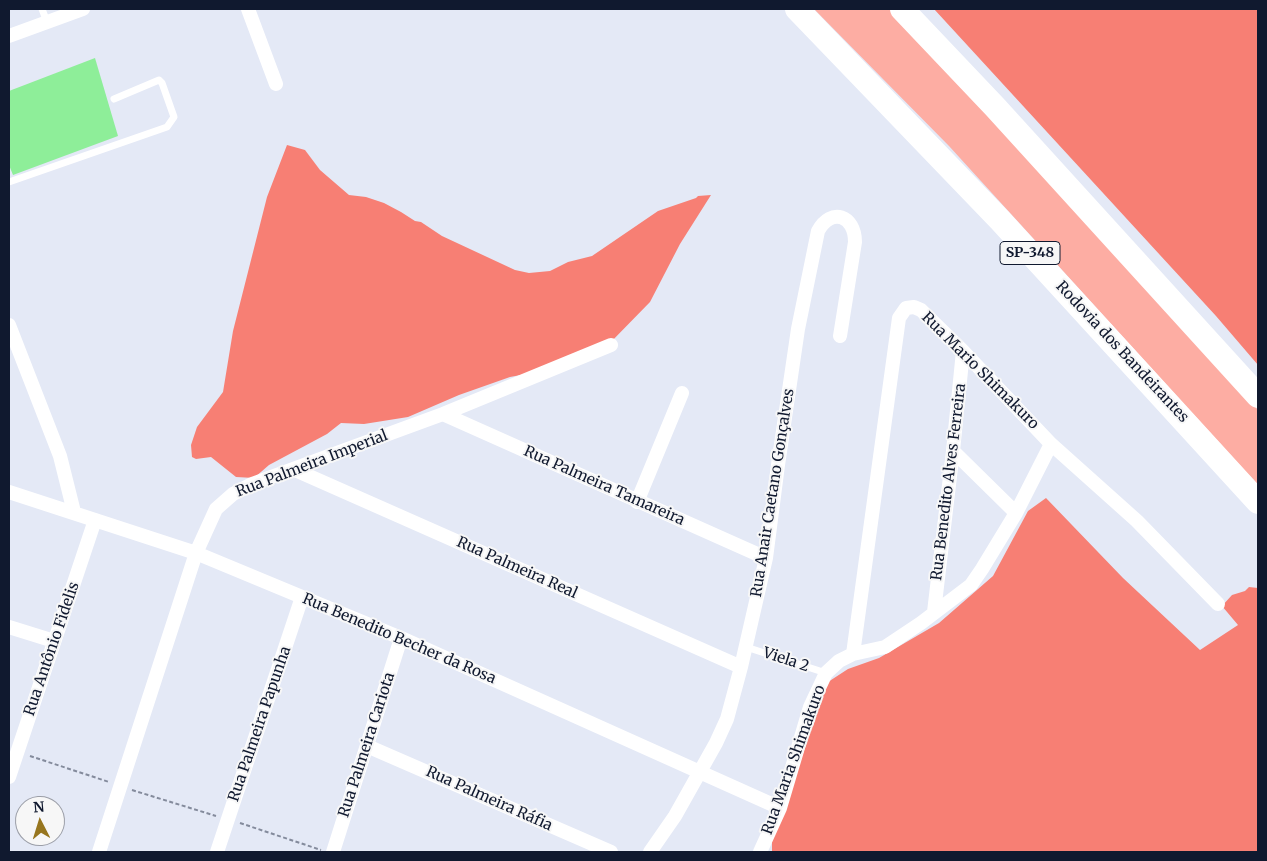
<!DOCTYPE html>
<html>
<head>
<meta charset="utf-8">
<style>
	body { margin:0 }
	#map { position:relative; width:1267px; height:861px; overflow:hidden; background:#e4e9f6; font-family:Merriweather,serif }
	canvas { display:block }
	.frame { position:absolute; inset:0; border:10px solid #10192f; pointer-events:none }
	.north { position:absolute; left:15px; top:796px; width:50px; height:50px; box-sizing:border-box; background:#f7f7f7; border:1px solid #9b9ea7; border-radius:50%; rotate:355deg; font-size:14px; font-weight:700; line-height:20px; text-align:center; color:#10192f }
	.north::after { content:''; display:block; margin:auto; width:18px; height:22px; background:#97761f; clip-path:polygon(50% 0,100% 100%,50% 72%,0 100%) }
</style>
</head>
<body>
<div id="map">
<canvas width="1267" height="861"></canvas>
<div class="frame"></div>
<div class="north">N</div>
</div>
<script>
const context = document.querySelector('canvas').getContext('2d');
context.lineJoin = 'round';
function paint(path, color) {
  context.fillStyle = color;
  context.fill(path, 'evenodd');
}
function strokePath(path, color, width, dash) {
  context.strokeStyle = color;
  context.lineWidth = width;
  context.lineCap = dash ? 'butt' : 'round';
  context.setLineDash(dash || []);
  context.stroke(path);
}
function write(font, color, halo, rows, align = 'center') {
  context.font = font + ' Merriweather,serif';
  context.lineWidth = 4;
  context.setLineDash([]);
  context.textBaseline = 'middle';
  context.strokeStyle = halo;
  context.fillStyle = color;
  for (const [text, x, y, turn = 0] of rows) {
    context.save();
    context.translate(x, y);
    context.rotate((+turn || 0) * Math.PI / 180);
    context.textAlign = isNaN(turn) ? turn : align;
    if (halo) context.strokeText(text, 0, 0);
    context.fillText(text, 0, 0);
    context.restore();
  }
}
paint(new Path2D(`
	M 814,9 L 890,9 L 1162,301 L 1258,410 L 1258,485 L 949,146 Z`), '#fdada3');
paint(new Path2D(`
	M 934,9 L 1258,9 L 1258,365 L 1216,316 Z
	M 287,145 L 305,150 L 320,170 L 349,195 L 366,197 L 384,203 L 401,212 L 415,221 L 421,222 L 442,236 L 515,270 L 529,273 L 550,271 L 568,262 L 592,256 L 658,211 L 696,198 L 698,196 L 711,195 L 680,244 L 650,302 L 608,345 L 569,366 L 510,377 L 459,395 L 408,417 L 364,424 L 341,423 L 327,434 L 269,465 L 254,478 L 236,477 L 211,457 L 196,459 L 192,457 L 191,445 L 197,427 L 223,392 L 233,331 L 267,197 Z
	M 1046,498 L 1123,578 L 1200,650 L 1238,625 L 1222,606 L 1232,595 L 1245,591 L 1249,587 L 1258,588 L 1258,852 L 772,852 L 772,835 L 828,682 L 848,669 L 879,658 L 939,623 L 993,576 L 1028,511 Z`), '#f77f74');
paint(new Path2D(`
	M 95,58 L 118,136 L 13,175 L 9,165 L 9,91 Z`), '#8eee99');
strokePath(new Path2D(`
	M 30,756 L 109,782
	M 132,790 L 216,816
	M 240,823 L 321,850`), '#848b9c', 2, [4, 2.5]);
strokePath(new Path2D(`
	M 42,9 L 47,22
	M 9,182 L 167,127 L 174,117 L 162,83 L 159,80 L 114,99
	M 746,647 L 826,673`), '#fff', 7);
strokePath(new Path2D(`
	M 248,9 L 276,84
	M 9,36 L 83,9
	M 9,325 L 60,456 L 74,512
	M 443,414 L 766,558
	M 953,451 L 1016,513
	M 293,469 L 741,667
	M 9,492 L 196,553 L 302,597 L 401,638 L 780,808
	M 637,502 L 682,393
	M 934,612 L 953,451 L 963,351
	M 9,627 L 54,641
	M 853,654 L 899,318 L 906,308 L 914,307 L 921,310 L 963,351 L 1051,444 L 1137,521 L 1218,604
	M 367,746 L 611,852
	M 9,777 L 95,520
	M 99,852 L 196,553 L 216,509 L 233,494 L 252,484 L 443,414 L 611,345
	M 217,852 L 302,597
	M 333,852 L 401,638
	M 650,852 L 675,816 L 716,743 L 727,719 L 741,667 L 766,558 L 778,465 L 798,329 L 818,231 C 831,207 855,215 855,242 L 840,336
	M 760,852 L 780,808 L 810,707 L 826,673 L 839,661 L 853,654 L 885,647 L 921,623 L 971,585 L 982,569 L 1016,513 L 1051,444`), '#fff', 14);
strokePath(new Path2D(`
	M 797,9 L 1000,220 L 1258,502
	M 902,9 L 995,107 L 1258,396`), '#fff', 24);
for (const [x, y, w] of [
	[1030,253,60]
]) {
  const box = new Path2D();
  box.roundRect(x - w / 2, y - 11.5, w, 23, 4);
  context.fillStyle = '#f7f7f7';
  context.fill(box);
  strokePath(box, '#10192f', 1);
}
write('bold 14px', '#10192f', null, [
	["SP-348",1030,253]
]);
write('15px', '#10192f', '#f7f7f7', [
	["Rodovia dos Bandeirantes",1122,352,47],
	["Rua Mario Shimakuro",980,371,45],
	["Rua Palmeira Imperial",312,464,-21],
	["Rua Benedito Alves Ferreira",949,482,-83],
	["Rua Palmeira Tamareira",604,486,24],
	["Rua Anair Caetano Gonçalves",773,493,-81],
	["Rua Palmeira Real",517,568,24],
	["Rua Benedito Becher da Rosa",399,639,23],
	["Rua Antônio Fidelis",52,649,-71],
	["Viela 2",786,660,18],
	["Rua Palmeira Papunha",260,724,-71],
	["Rua Palmeira Cariota",367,745,-72],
	["Rua Maria Shimakuro",794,760,-70],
	["Rua Palmeira Ráfia",489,799,24]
]);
</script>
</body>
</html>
